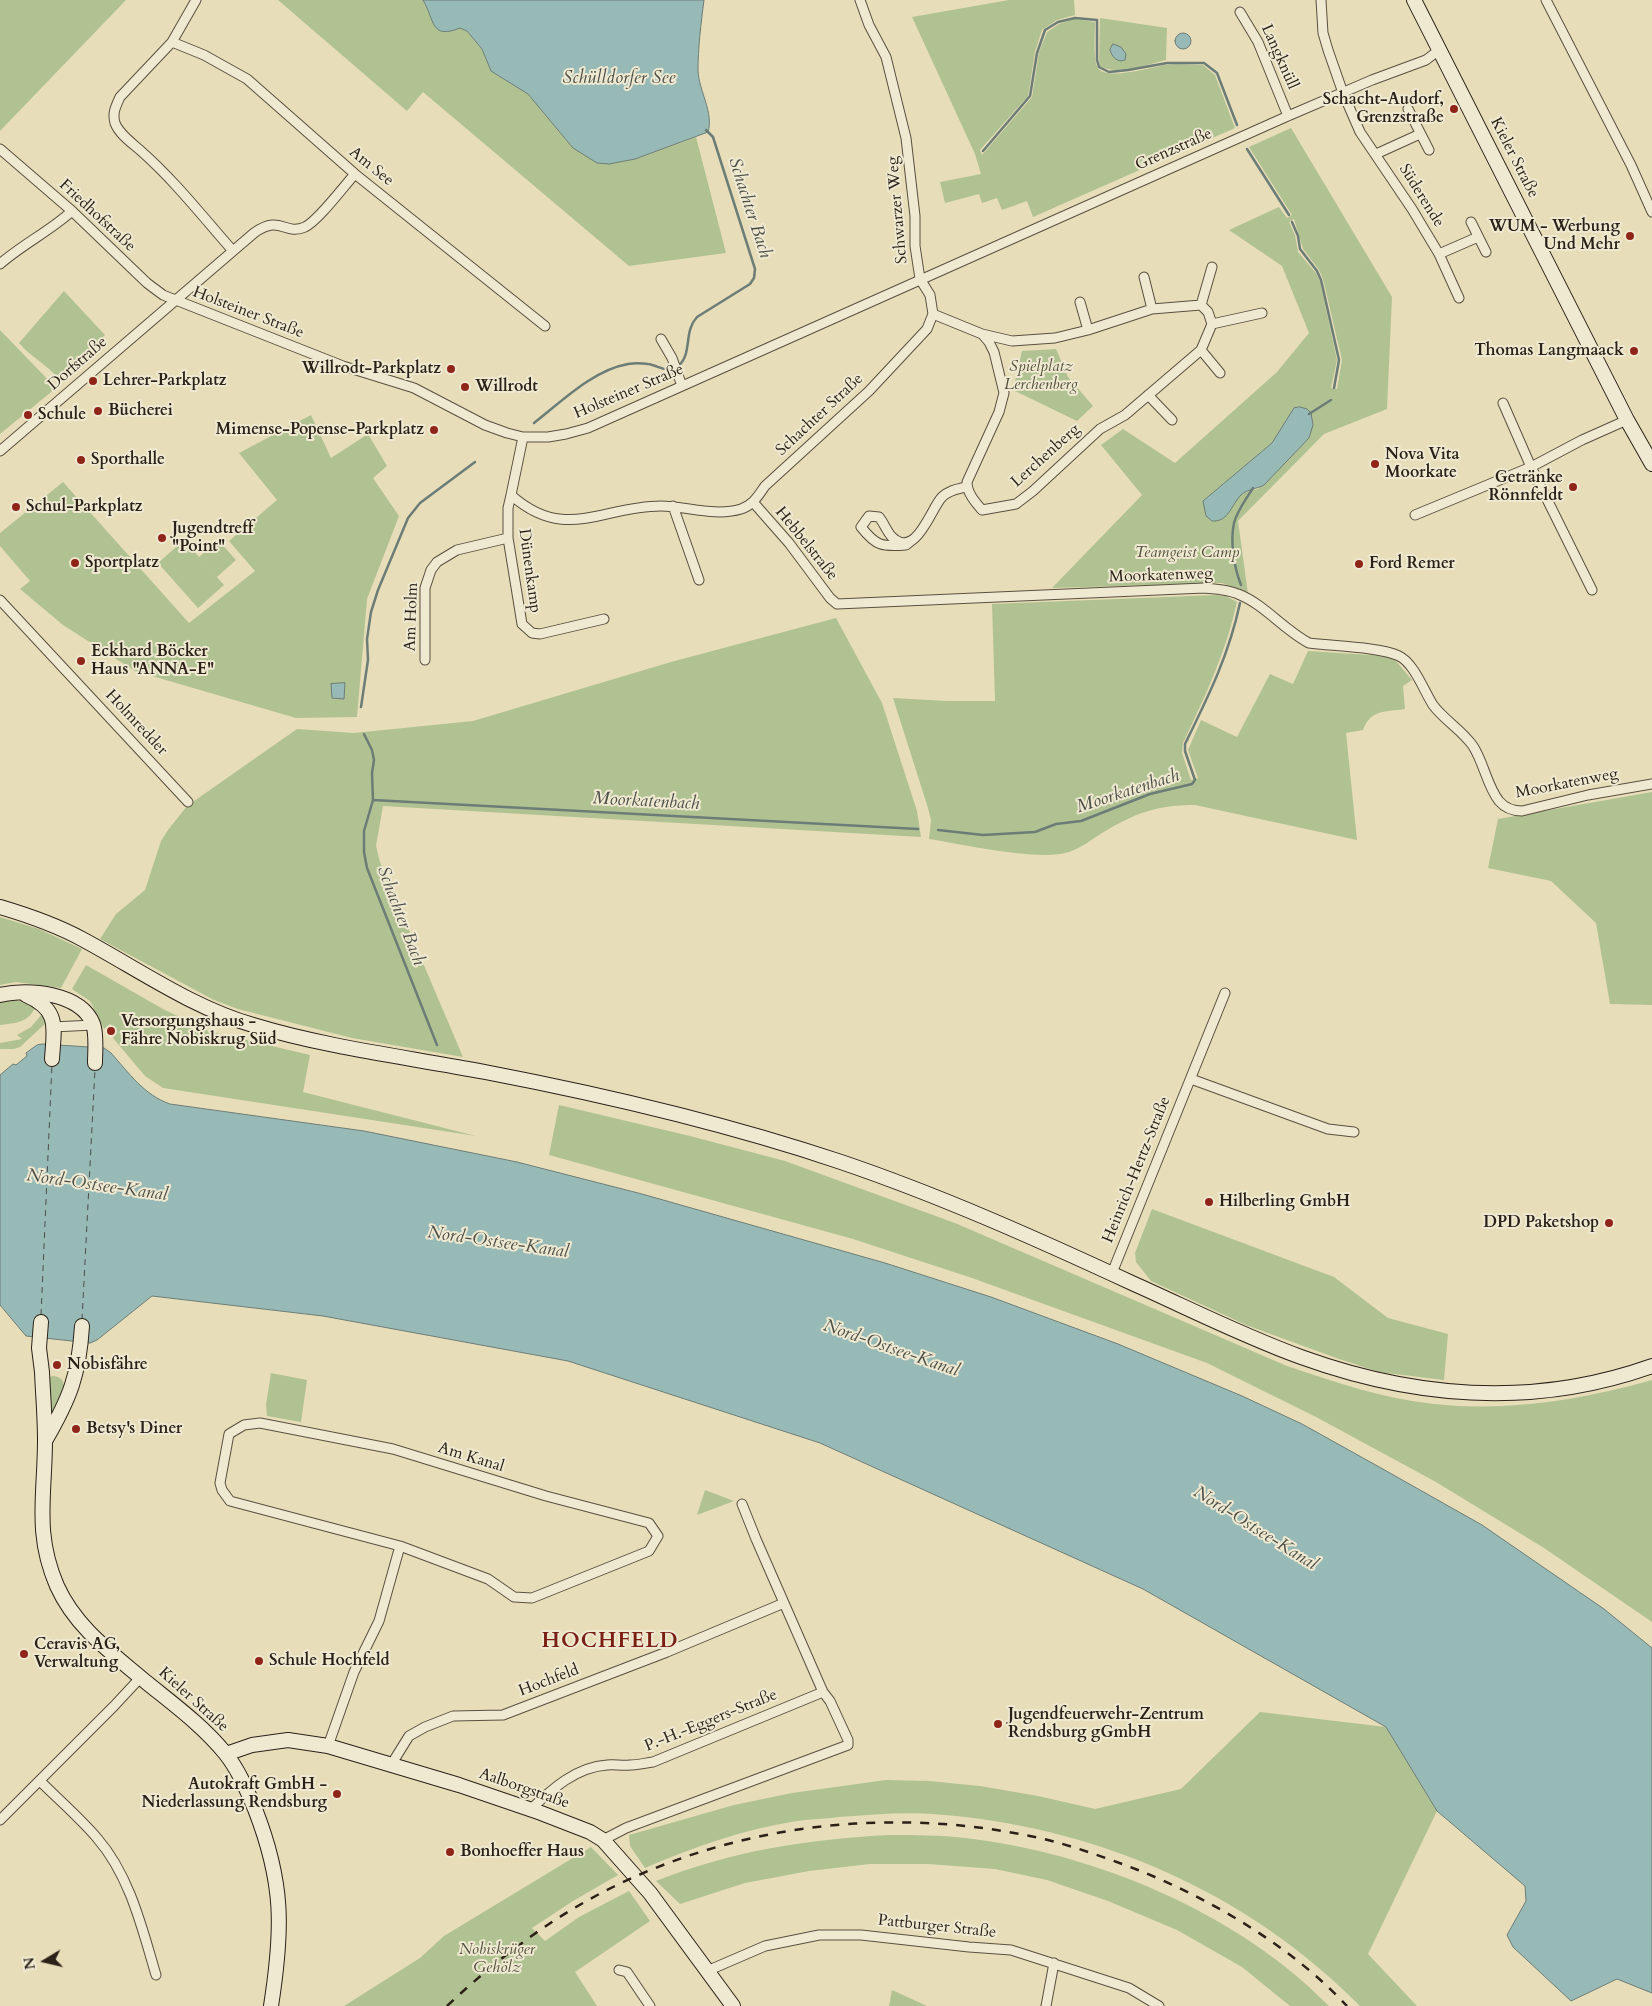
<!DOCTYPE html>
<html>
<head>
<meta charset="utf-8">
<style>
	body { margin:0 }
	#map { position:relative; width:1652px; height:2006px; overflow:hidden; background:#e7ddb8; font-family:Cardo,serif }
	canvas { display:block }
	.north { position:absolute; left:20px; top:1936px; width:50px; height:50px; -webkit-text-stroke:4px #efe9d1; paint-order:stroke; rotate:261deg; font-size:14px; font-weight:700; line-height:20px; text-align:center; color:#2b2118 }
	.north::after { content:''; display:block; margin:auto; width:18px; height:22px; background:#2b2118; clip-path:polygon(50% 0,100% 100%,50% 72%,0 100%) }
</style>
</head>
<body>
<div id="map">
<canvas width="1652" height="2006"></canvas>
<div class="north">N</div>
</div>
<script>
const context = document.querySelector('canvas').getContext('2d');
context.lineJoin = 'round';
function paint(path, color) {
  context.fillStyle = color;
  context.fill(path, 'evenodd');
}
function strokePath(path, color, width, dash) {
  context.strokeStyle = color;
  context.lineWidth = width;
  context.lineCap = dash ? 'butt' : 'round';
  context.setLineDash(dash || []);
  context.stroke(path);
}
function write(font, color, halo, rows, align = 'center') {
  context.font = font + ' Cardo,serif';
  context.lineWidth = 4;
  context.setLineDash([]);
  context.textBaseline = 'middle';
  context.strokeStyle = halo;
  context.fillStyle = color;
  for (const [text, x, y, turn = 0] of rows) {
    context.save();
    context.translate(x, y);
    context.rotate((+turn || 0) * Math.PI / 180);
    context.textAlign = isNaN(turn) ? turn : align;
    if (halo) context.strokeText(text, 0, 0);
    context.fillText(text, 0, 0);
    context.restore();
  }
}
paint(new Path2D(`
	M 0,0 L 126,0 L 0,131 Z
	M 278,0 L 423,0 L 435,26 L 460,28 L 467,31 L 482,49 L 491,71 L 528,94 L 573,148 L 609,164 L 635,159 L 696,137 L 726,253 L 629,266 L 423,92 L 407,111 Z
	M 1009,0 L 1074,0 L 1075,15 L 1057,20 L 1042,30 L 1035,52 L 1028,96 L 980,150 L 982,155 L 1032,97 L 1039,52 L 1047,32 L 1059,24 L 1075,19 L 1095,22 C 1095,32 1093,61 1098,68 C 1106,81 1152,67 1165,65 C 1177,63 1191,65 1203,65 L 1215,75 L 1235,128 L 1033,217 L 1027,201 L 1002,210 L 997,198 L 982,203 L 979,194 L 945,203 L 940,182 L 981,174 L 975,154 L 912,17 Z
	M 1100,18 L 1167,28 L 1166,60 C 1149,64 1116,76 1100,66 L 1099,61 Z
	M 1291,128 L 1392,297 L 1387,409 L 1324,434 L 1238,521 L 1248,594 L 1222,583 L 1052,588 L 1142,495 L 1101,445 L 1123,429 L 1175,463 L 1277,372 L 1309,333 L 1282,266 L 1229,230 L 1279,207 L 1287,218 L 1292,215 L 1249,147 ZM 1294,219 L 1303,249 L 1319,270 L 1323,279 L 1342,360 L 1337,389 L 1331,388 L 1337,360 L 1320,281 L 1316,273 L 1298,252 L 1295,235 L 1289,222 ZM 1279,432 L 1309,438 L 1258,489 L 1203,501 L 1272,443 Z
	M 64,291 L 105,335 L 58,378 C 46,364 31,357 19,343 Z
	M 0,330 L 56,388 L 0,434 Z
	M 1056,349 L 1068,377 L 1093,406 L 1077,421 L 1013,390 L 1022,351 Z
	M 311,415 L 331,458 L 368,434 L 387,466 L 373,478 L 399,516 L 367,599 L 357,717 L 296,718 L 135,671 L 63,625 L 20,589 L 30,581 L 0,546 L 0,533 L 63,482 L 189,623 L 255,571 L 229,541 L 277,500 L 239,453 Z
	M 184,540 L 224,585 L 198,608 L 158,563 Z
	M 218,540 L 236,560 L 217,577 L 199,557 Z
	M 1216,595 L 1226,596 L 1237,602 C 1226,652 1205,697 1183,743 L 1182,753 L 1191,780 L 1198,778 L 1188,750 L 1201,720 L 1237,737 L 1270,674 L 1293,684 L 1308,651 L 1386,656 L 1396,661 L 1412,680 L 1403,686 L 1405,709 C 1385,712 1371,709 1363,730 L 1346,733 L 1357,840 L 1195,805 C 1157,805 1135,813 1102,833 C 1091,840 1081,848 1069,852 C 1040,862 962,844 929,839 L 931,820 L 928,808 L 893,698 L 947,701 L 995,701 L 992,604 Z
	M 836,618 L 882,703 L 917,811 L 921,837 L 383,806 L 376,846 L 380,862 L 463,1057 L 352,1038 L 238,1009 L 214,1000 L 100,939 L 116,914 L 145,890 L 161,841 L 168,830 L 187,806 L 297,729 L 354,733 L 473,721 L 671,662 Z
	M 1652,792 L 1652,1005 L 1610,1004 L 1596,923 L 1551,881 L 1488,868 L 1498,819 Z
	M 0,917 L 39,929 L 82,949 L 61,988 L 16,982 L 0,985 Z
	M 86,965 L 163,1009 L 208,1031 L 310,1055 L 303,1092 L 476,1136 L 163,1088 L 145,1076 L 113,1038 L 117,1033 L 110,1024 L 104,1029 L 90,1001 L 72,989 Z
	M 12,1001 L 19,1001 L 35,1007 C 29,1023 15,1023 0,1025 L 0,1003 Z
	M 42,1014 L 47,1022 L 20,1047 L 14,1049 L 0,1049 L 0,1043 L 22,1039 L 17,1035 L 31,1027 Z
	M 559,1105 L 690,1136 L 785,1161 L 955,1223 L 1287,1366 C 1335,1382 1384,1399 1434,1404 C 1508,1412 1581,1400 1652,1380 L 1652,1622 L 1544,1548 L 1436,1482 L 1316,1417 L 1207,1363 L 972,1278 L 853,1239 L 549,1155 Z
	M 1152,1209 L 1334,1277 L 1388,1318 L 1448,1334 L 1444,1380 L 1379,1372 L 1339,1359 L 1246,1325 L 1151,1281 L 1136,1262 L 1135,1253 Z
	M 271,1373 L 307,1380 L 301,1422 L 267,1416 L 266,1404 Z
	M 52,1376 C 60,1376 64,1380 64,1387 L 49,1419 L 48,1379 Z
	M 705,1490 L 734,1501 L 697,1515 Z
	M 1260,1712 L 1386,1727 L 1437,1811 L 1368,1954 L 1417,2006 L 1360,2006 C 1247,1891 1092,1825 933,1814 C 902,1812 870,1815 839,1817 C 825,1819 811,1819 797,1821 C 745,1829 693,1847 645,1868 L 630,1846 L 629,1835 L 734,1805 L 792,1793 L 886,1780 L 929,1781 L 980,1786 L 1038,1796 L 1095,1809 L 1181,1789 Z
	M 889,1835 C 914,1835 940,1835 965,1838 C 1092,1852 1239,1913 1329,2006 L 1290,2006 L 1242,1967 L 1177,1930 L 1108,1901 L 1047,1880 L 995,1869 L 928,1864 L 870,1864 L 809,1871 L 745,1883 L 680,1904 L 656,1881 C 732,1851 808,1839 889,1835 Z
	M 591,1847 L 618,1875 L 573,1901 L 532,1928 L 545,1941 L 579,1917 L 629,1891 L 650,1921 L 575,1972 L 597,2006 L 344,2006 L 420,1958 L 444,1936 Z
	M 892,1990 L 927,2006 L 889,2006 Z`), '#b1c292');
const water = new Path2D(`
	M 423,0 L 704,0 C 701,23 698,48 698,71 C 699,91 714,113 708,132 L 635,159 L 609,164 L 597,163 L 573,148 L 528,94 L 491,71 L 482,49 L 467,31 L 460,28 C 430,40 435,20 423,0 Z
	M1175 41a8 8 0 1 1 16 0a8 8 0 1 1-16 0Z
	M 1113,44 L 1121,47 L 1126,54 L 1125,60 C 1117,63 1112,57 1110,50 Z
	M 1300,407 L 1307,409 L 1311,413 L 1313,425 L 1309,438 L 1264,485 C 1257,489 1247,489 1241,495 C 1231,505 1229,522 1212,521 L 1206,516 L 1203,501 L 1272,443 L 1294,408 Z
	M 345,683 L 344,699 L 332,698 L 331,684 Z
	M 43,1044 L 104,1048 L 111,1053 C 129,1073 144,1095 170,1104 L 364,1131 L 517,1162 L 642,1194 L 885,1263 L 991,1297 L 1118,1344 L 1242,1396 L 1302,1424 L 1381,1468 L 1482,1525 L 1604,1609 L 1652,1648 L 1652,1993 L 1617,1979 L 1571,2001 L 1513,1947 L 1507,1935 L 1526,1901 L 1525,1886 L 1437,1811 L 1386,1727 L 1143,1589 L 820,1443 L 568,1361 L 323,1316 L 152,1296 L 97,1340 L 90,1343 L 26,1336 L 0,1305 L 0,1075 L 13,1064 L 16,1065 L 27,1056 L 26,1053 L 37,1045 Z`);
paint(water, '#98bab7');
strokePath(water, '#6c7d77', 1);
strokePath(new Path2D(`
	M 1247,149 L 1289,215
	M 983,151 L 1030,96 L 1037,53 L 1045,30 L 1058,22 L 1075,18 L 1097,20 L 1097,60 L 1099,67 L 1109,72 L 1128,70 L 1167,63 L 1204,63 L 1217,73 L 1237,125
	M 1292,222 L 1298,236 L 1300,249 L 1317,271 L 1321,280 L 1339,360 L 1334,388
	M 678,366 C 693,354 683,332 697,317 L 750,284 L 754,278 L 755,269 L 713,137 L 706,130
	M 1309,414 L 1331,400
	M 534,423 C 561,402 593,370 628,364 C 634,363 641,363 648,364 C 657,365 664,372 673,369
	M 1241,585 C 1234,567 1230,542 1234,523 C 1237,511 1246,499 1253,488
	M 361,707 L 368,660 L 367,639 L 371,612 L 378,590 L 408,518 L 420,503 L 475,462
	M 364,734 L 372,750 L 374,760 L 372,773 L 373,800 L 364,831 L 364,852 L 367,868 L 437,1045
	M 373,800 L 918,829
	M 938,830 L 983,835 L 1035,832 L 1056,824 L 1081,821 L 1150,794 L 1192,784 L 1195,780 L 1185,751 L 1185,744 C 1208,697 1229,655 1240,603`), '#6c7d77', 2.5);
strokePath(new Path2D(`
	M 41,1315 L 52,1064
	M 82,1320 L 95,1069`), '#4c4f48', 1, [6, 5]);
const street = new Path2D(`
	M 1321,0 L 1323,33 L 1328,50 L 1343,93 L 1360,132 L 1412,209 L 1439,254 L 1459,298
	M 1546,0 L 1631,165 L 1652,212
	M 1240,12 L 1258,42 L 1288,116
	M 172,42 L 196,0
	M 1408,109 L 1429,150
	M 0,149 L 72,211 L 147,283 L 163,295 L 343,366 L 414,388 L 485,425 L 507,433 L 523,437 L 548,437 L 566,434 L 588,428 L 1288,116 L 1372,80 L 1426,60 L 1439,50
	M 1376,154 L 1420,134
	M 1471,222 L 1486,252
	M 233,251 C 203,217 175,181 141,151 C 132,143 119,134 115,123 C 112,113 116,106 120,97 L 172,42 L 204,55 L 247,79 L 355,174 L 545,326
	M 1439,254 L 1478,237
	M 0,264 C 23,244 50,231 72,211
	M 1144,277 L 1152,309
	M 1080,302 L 1088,330
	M 1201,305 L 1212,267
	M 933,314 L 982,334 L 1012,341 L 1055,338 L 1088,330 L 1152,309 L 1201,305 L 1208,312 L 1212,324 L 1201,350 L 1125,415 L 1100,429 L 1033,491 L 1016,504 L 982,510 C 975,502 967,493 967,482 L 999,412 L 1004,393 L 994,352 L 989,342 L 982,334
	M 1212,324 L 1262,313
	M 661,339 L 672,358 L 682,386
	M 1201,350 L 1220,373
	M 1148,395 L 1172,420
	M 1503,403 L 1531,467 L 1592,590
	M 523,437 L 511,495 C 565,543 602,506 661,506 C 686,506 715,517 741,509 C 753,505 758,496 765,486 L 869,391 L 927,329 L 933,314 L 930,295 L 920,279 L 915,246 L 915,216 L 906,138 L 886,57 L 869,25 L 860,0
	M 0,451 L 254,233 C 281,214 284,236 305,227 C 318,221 344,186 355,174
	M 511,495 L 508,508 L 508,538 L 522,624 L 532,633 L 540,634 L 604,619
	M 753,502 L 789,543 L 830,598 L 837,604 L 1204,588 C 1216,589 1227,589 1238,594 C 1264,604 1284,630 1309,643 C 1331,646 1381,647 1399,656 C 1414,663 1424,691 1433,705 C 1444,720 1462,730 1473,746 C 1484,763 1487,786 1499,801 C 1505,808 1512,811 1522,811 L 1588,795 L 1652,784
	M 673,506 L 699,580
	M 1415,515 L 1531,467 L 1582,440 L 1627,420
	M 911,541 L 906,545 C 882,547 876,546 861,527 L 869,516 L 879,517 C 884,523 887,532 892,537 C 916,560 931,508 942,497 C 949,490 958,489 966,487
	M 0,600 L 188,802
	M 425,660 L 425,588 L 431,570 L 437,562 L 457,550 L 508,538
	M 53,1027 L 93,1025
	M 1191,1079 L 1328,1129 L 1354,1132
	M 1112,1273 L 1225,993
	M 328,1746 L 354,1672 L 379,1621 L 400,1546 L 230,1501 L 222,1490 L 220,1483 L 229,1434 L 244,1425 L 260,1423 L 393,1449 L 546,1496 L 649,1523 L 658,1536 L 649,1551 L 532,1598 L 514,1597 L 488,1579 L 400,1546
	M 391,1765 L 409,1736 L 425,1727 L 453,1716 L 503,1715 L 667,1652 L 784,1603
	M 40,1781 C 59,1800 80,1818 97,1838 C 130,1876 142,1928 156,1975
	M 531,1809 C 552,1789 576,1767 607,1765 C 614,1764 622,1766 630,1765 C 638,1765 645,1763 653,1762 L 823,1692
	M 0,1820 L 114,1706 L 141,1677
	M 603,1840 L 626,1828 L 848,1745 L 848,1740 L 830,1701 L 823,1692 L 756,1539 L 742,1504
	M 619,1970 L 627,1972 L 650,2006
	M 707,1971 L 765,1946 L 819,1935 L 861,1935 L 969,1947 L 1011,1950 L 1129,1988 L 1159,2006
	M 1046,2006 L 1054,1963`);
const secondary = new Path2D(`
	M 1414,0 L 1627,420 L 1652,464
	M 0,907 C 27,915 56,925 82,939 C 138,969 191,1007 253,1025 C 329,1048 407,1057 485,1072 C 605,1095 725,1123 841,1162 C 941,1196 1037,1239 1132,1283 C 1188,1308 1243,1336 1301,1357 C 1417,1399 1534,1408 1652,1366
	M 0,995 C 28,988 81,993 93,1024 C 97,1035 95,1051 95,1063
	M 26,995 C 60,1010 54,1027 52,1059
	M 41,1322 L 39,1348 L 42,1372 C 43,1395 45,1418 45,1440 C 45,1495 34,1533 57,1586 C 76,1628 112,1653 146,1682 C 173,1704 202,1725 225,1753 C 238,1769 247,1790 255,1809 C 284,1883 283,1929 271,2006
	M 45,1441 C 70,1398 79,1375 82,1326
	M 226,1754 L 252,1745 L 288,1740 L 328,1746 L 459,1785 L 541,1813 L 590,1832 L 603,1840 L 650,1893 L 733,2006`);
strokePath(street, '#5a5040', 11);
strokePath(secondary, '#2b2118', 16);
strokePath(street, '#efe9d1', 9);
strokePath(secondary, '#efe9d1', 14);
strokePath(new Path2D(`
	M 447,2006 C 497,1959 552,1917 613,1887 C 746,1821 904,1806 1048,1840 C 1079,1848 1109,1859 1138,1870 C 1213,1900 1292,1947 1347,2006`), '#2b2118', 2.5, [9, 9]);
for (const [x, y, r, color] of [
	[1454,109,5,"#8f2418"],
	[1630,236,5,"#8f2418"],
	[1634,351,5,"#8f2418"],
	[451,369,5,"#8f2418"],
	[93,381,5,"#8f2418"],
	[465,387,5,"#8f2418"],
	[98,411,5,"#8f2418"],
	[28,415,5,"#8f2418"],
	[434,430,5,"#8f2418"],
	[81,460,5,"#8f2418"],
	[1375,464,5,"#8f2418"],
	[1573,487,5,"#8f2418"],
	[16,507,5,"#8f2418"],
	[162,538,5,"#8f2418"],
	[75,563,5,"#8f2418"],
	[1359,564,5,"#8f2418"],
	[81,661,5,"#8f2418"],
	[111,1031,5,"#8f2418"],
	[1209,1202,5,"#8f2418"],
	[1609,1223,5,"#8f2418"],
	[57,1365,5,"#8f2418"],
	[76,1429,5,"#8f2418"],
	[24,1654,5,"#8f2418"],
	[259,1661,5,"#8f2418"],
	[998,1724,5,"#8f2418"],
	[337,1794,5,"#8f2418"],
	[450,1852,5,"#8f2418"]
]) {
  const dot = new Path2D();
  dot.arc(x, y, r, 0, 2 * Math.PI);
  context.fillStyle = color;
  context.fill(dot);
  strokePath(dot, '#efe9d1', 2);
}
write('16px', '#2b2118', '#efe9d1', [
	["Langknüll",1279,57,66],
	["Grenzstraße",1174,150,-24],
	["Kieler Straße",1514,158,63],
	["Am See",371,167,39],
	["Süderende",1421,196,58],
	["Schwarzer Weg",898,210,-95],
	["Friedhofstraße",97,216,43],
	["Holsteiner Straße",248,313,21],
	["Dorfstraße",78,364,-41],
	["Holsteiner Straße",629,392,-23],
	["Schachter Straße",820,415,-43],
	["Lerchenberg",1046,456,-42],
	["Hebbelstraße",806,544,51],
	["Dünenkamp",529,571,82],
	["Moorkatenweg",1161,576,-2],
	["Am Holm",412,617,-88],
	["Holmredder",136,723,47],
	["Moorkatenweg",1567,784,-11],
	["Heinrich-Hertz-Straße",1137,1170,-68],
	["Am Kanal",471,1458,17],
	["Hochfeld",549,1681,-21],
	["Kieler Straße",193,1700,42],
	["P.-H.-Eggers-Straße",711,1721,-22],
	["Aalborgstraße",524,1789,19],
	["Pattburger Straße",937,1927,6]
]);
write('bold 16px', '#2b2118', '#efe9d1', [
	["Schacht-Audorf,",1444,100,"right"],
	["Grenzstraße",1444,118,"right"],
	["WUM - Werbung",1620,227,"right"],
	["Und Mehr",1620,245,"right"],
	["Thomas Langmaack",1624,351,"right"],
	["Willrodt-Parkplatz",441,369,"right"],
	["Lehrer-Parkplatz",103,381],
	["Willrodt",475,387],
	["Bücherei",108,411],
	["Schule",38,415],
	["Mimense-Popense-Parkplatz",424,430,"right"],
	["Nova Vita",1385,455],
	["Moorkate",1385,473],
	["Sporthalle",91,460],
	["Getränke",1563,478,"right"],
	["Rönnfeldt",1563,496,"right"],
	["Schul-Parkplatz",26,507],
	["Jugendtreff",172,529],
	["\"Point\"",172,547],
	["Sportplatz",85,563],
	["Ford Remer",1369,564],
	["Eckhard Böcker",91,652],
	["Haus \"ANNA-E\"",91,670],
	["Versorgungshaus -",121,1022],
	["Fähre Nobiskrug Süd",121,1040],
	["Hilberling GmbH",1219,1202],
	["DPD Paketshop",1599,1223,"right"],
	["Nobisfähre",67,1365],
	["Betsy's Diner",86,1429],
	["Ceravis AG,",34,1645],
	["Verwaltung",34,1663],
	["Schule Hochfeld",269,1661],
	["Jugendfeuerwehr-Zentrum",1008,1715],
	["Rendsburg gGmbH",1008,1733],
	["Autokraft GmbH -",327,1785,"right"],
	["Niederlassung Rendsburg",327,1803,"right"],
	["Bonhoeffer Haus",460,1852]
], 'left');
write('italic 16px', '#53513d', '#efe9d1', [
	["Spielplatz",1041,367],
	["Lerchenberg",1041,385],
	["Teamgeist Camp",1187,553],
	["Nobiskrüger",497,1950],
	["Gehölz",497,1968]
]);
write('italic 18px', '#4c4f48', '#efe9d1', [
	["Schülldorfer See",619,79],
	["Schachter Bach",749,208,72],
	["Moorkatenbach",1128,792,-18],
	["Moorkatenbach",646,802,3],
	["Schachter Bach",400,916,69],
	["Nord-Ostsee-Kanal",97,1186,8],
	["Nord-Ostsee-Kanal",498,1243,8],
	["Nord-Ostsee-Kanal",891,1349,19],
	["Nord-Ostsee-Kanal",1255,1529,32]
]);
context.letterSpacing = '1px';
write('bold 21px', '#7a1f14', '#efe9d1', [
	["HOCHFELD",610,1642]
]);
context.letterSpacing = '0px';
</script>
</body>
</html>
